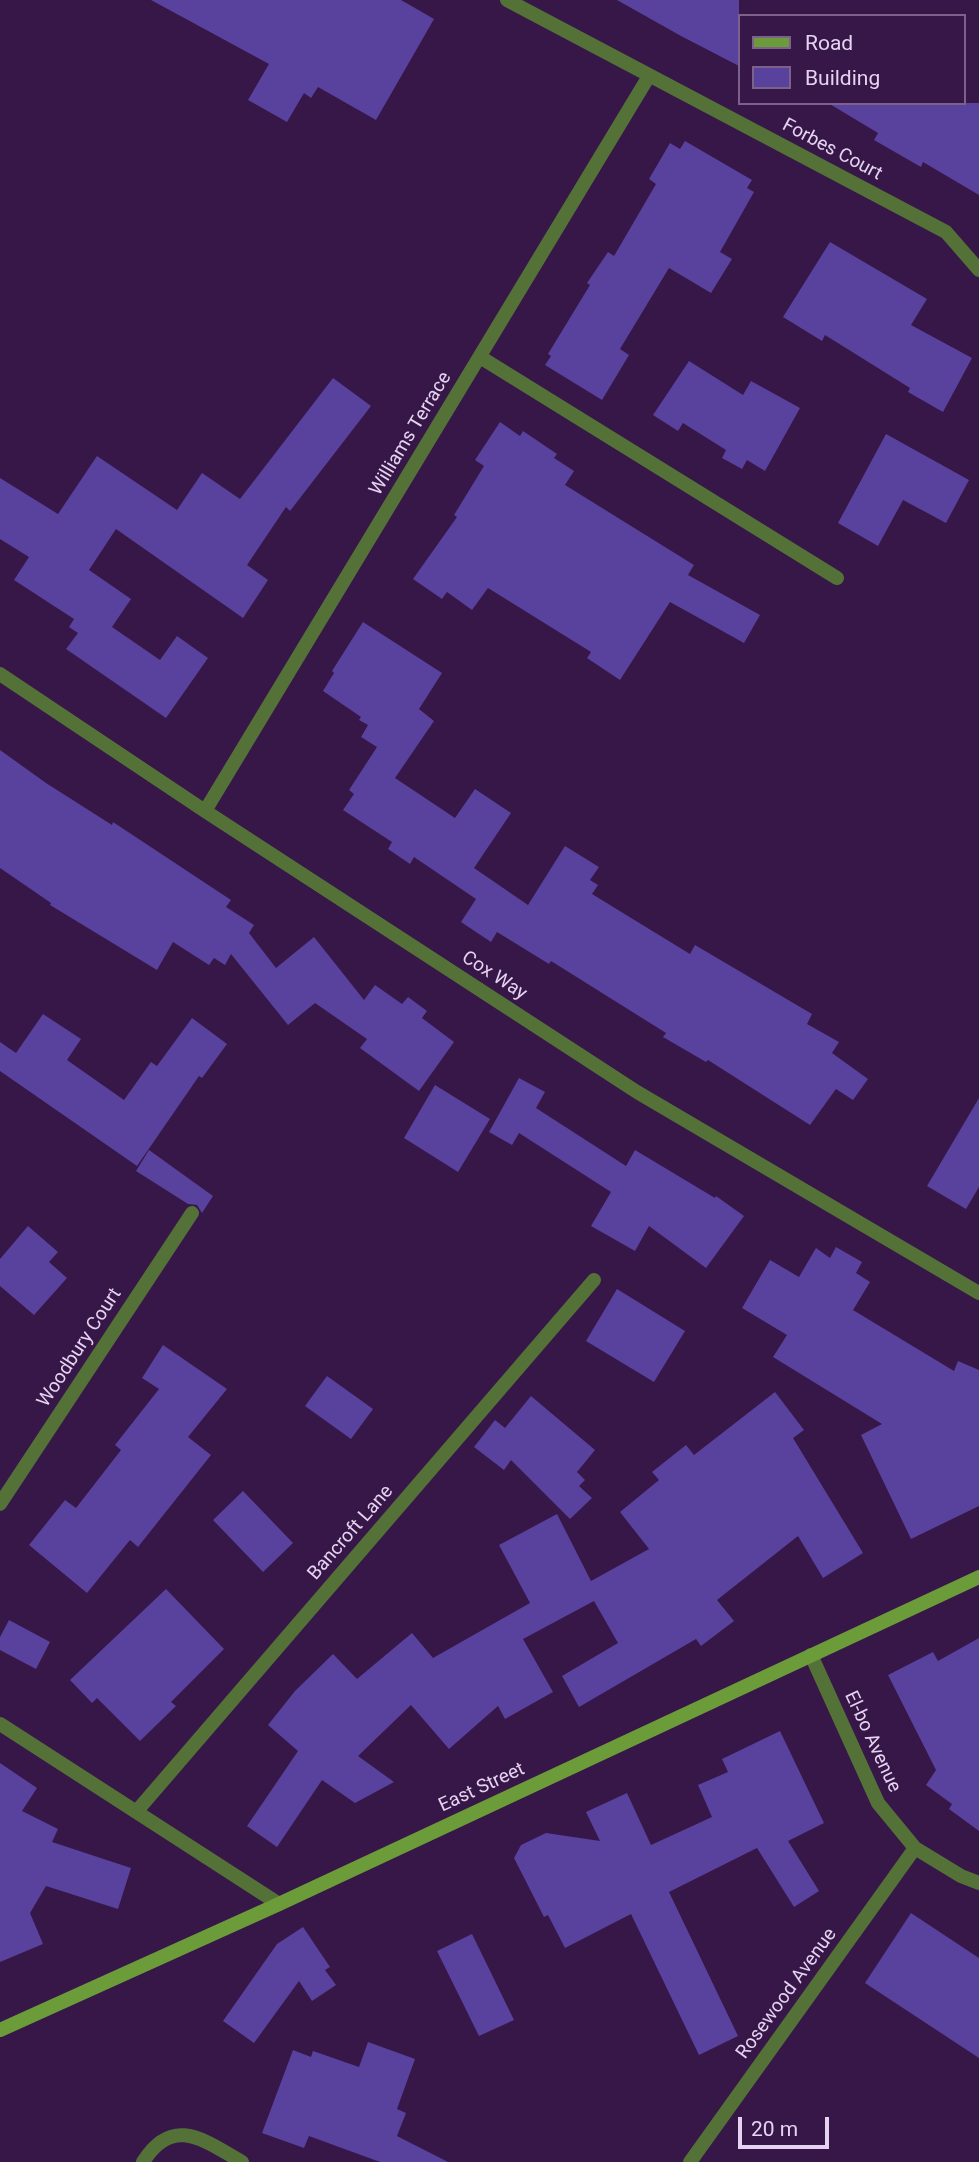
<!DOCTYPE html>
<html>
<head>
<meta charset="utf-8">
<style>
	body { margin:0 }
	#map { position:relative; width:979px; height:2162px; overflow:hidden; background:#361747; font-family:Roboto,sans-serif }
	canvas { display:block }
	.legend { position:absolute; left:738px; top:14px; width:228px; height:91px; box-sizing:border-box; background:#361747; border:2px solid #7c628b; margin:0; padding:9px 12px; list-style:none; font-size:21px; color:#e5d3f1 }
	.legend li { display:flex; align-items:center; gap:14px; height:35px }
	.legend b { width:35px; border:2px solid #7c628b }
	.scale { position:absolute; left:738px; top:2117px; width:91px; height:32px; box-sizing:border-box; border:4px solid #e5d3f1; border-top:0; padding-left:9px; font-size:21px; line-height:24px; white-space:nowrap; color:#e5d3f1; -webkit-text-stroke:5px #361747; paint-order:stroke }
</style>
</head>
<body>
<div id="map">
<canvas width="979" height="2162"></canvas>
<ul class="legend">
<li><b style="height:9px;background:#6c9c3a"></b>Road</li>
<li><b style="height:19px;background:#59419e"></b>Building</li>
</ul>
<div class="scale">20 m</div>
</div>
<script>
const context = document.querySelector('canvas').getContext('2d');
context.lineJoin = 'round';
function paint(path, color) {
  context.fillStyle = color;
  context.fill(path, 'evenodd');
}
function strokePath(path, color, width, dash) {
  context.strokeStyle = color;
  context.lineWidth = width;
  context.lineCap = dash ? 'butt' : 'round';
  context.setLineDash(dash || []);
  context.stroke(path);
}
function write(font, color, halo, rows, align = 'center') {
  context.font = font + ' Roboto,sans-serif';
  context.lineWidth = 5;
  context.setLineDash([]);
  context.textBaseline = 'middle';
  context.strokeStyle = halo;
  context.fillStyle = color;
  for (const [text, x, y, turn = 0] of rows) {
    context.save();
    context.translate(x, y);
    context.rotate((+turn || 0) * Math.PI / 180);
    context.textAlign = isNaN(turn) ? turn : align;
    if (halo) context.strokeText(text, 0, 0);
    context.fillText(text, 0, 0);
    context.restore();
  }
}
paint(new Path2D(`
	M 151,0 L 401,0 L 434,19 L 376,120 L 318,87 L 311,98 L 304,93 L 287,122 L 248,100 L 269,64 Z
	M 617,0 L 739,0 L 739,66 L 681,36 Z
	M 828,103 L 979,103 L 979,195 L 923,162 L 921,167 L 874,140 L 878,133 Z
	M 685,141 L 752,180 L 747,188 L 754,192 L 720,252 L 732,259 L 711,293 L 669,268 L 620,349 L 629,355 L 602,400 L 545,365 L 551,356 L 548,354 L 590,285 L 587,283 L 608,252 L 614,256 L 656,184 L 649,179 L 670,143 L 680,149 Z
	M 830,242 L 927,299 L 911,325 L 972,358 L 943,412 L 908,392 L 910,388 L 825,335 L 822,341 L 783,317 Z
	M 689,361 L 743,395 L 751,381 L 800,408 L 765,471 L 747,460 L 742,469 L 722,458 L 726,450 L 683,423 L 678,431 L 653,415 Z
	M 333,378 L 371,406 L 290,511 L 286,507 L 247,565 L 268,580 L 243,618 L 116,529 L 89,570 L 131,599 L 112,627 L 160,660 L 177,636 L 208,658 L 166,718 L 66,649 L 78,633 L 69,627 L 74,619 L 14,580 L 29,557 L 0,539 L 0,478 L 58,514 L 97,456 L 177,510 L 202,473 L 240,499 Z
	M 500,422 L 520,436 L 523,431 L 557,454 L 554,458 L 574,471 L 565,485 L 694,565 L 688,575 L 760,615 L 744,643 L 670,602 L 620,680 L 587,658 L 591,652 L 488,588 L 472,610 L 447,592 L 442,599 L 413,579 L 457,517 L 454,515 L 484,466 L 475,460 Z
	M 886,434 L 969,480 L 946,523 L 903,500 L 878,546 L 838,523 Z
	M 363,622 L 442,673 L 419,709 L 434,721 L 395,778 L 455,818 L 475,789 L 511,813 L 474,868 L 528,905 L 565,846 L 599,867 L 590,880 L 598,885 L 592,894 L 690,954 L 695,945 L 812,1014 L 807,1024 L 839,1042 L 832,1053 L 868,1079 L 853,1100 L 836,1089 L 810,1125 L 708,1060 L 706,1062 L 663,1037 L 666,1033 L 551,961 L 549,964 L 497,932 L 491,942 L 461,922 L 476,899 L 414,857 L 410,864 L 388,849 L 392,842 L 343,810 L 354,794 L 349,790 L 377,747 L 361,737 L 368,725 L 359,720 L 361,717 L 323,691 L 334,673 L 332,671 Z
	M 0,750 L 46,783 L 112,825 L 113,822 L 231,900 L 226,907 L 254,925 L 249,933 L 276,968 L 314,937 L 364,1000 L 375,985 L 402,1004 L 408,997 L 427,1011 L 422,1018 L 454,1042 L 419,1091 L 360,1048 L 367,1039 L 315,1003 L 288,1025 L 231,954 L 225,965 L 214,958 L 209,965 L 173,942 L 157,970 L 50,905 L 51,903 L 0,868 Z
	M 43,1014 L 81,1039 L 67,1060 L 124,1100 L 151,1062 L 157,1066 L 192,1018 L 227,1044 L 202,1078 L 199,1076 L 137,1166 L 0,1071 L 0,1042 L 16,1053 Z
	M 519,1078 L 545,1092 L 536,1108 L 626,1166 L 635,1150 L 715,1198 L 716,1196 L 744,1216 L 706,1268 L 649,1226 L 635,1251 L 591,1226 L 611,1192 L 519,1133 L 512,1145 L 489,1132 Z
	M 435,1085 L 490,1119 L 458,1172 L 404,1138 Z
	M 979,1098 L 979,1187 L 966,1209 L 927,1186 Z
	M 149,1150 L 213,1196 L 202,1213 L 197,1205 L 188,1204 L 136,1171 Z
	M 28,1226 L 58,1252 L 49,1262 L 67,1278 L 34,1315 L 0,1286 L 0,1259 Z
	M 836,1247 L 862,1262 L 856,1273 L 870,1282 L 853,1310 L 954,1371 L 958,1361 L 979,1370 L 979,1506 L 911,1539 L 861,1435 L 882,1424 L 773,1357 L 787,1335 L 742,1308 L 770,1260 L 799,1277 L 816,1248 L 830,1258 Z
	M 617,1289 L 685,1331 L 654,1382 L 586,1341 Z
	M 163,1345 L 227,1389 L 188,1437 L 211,1455 L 138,1547 L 130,1540 L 87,1593 L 29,1545 L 65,1500 L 76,1508 L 121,1450 L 115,1445 L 159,1389 L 142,1378 Z
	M 327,1376 L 373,1409 L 351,1439 L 305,1406 Z
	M 775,1392 L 804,1430 L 793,1438 L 863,1553 L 823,1578 L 798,1536 L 717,1600 L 734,1621 L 701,1646 L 696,1639 L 579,1707 L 562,1676 L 618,1643 L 594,1601 L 523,1639 L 553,1692 L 505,1719 L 498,1706 L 449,1749 L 411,1705 L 358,1756 L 394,1782 L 355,1803 L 322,1780 L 277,1847 L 247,1826 L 298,1751 L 268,1725 L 295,1691 L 333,1654 L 357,1679 L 412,1633 L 433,1658 L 530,1603 L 499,1545 L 557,1514 L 591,1581 L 649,1549 L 620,1512 L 659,1480 L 652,1472 L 686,1445 L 694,1455 Z
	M 531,1396 L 595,1450 L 577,1472 L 585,1480 L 579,1486 L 592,1498 L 570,1519 L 511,1460 L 504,1470 L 474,1447 L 495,1420 L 505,1428 Z
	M 243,1491 L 293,1543 L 263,1572 L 213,1520 Z
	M 166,1589 L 224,1649 L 171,1702 L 176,1706 L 140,1741 L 97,1698 L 92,1703 L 70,1680 Z
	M 9,1620 L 50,1642 L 36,1669 L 0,1650 L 0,1637 Z
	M 979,1638 L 979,1831 L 949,1809 L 952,1804 L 926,1785 L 936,1770 L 888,1675 L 933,1652 L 938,1661 Z
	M 780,1731 L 824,1823 L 788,1841 L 819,1891 L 794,1907 L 757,1848 L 669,1892 L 738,2036 L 699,2055 L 631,1914 L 565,1948 L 548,1915 L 544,1917 L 514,1858 L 521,1845 L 546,1833 L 600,1841 L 586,1812 L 627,1793 L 651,1845 L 712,1817 L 698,1785 L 728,1772 L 722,1759 Z
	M 0,1763 L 37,1788 L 22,1811 L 58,1829 L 52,1842 L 131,1868 L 118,1909 L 46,1886 L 30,1913 L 43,1944 L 0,1962 Z
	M 911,1913 L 979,1958 L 979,2058 L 865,1983 Z
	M 303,1927 L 330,1967 L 325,1970 L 336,1985 L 312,2001 L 299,1981 L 254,2043 L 223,2021 L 277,1944 Z
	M 472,1934 L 514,2020 L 479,2036 L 437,1951 Z
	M 368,2042 L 415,2059 L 397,2109 L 406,2113 L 397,2136 L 448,2162 L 380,2162 L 309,2136 L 304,2148 L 262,2133 L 293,2050 L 311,2057 L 313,2051 L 359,2067 Z`), '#59419e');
strokePath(new Path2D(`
	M 507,0 L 946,232 L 979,270
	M 480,357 L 837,578
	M 0,674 L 205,811 L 637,1092 L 979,1293
	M 205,811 L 649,76
	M 0,1504 L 192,1213
	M 811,1655 L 878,1803 L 915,1848 L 961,1876 L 979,1883
	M 0,1724 L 279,1904
	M 136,1812 L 594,1280
	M 143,2162 C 173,2114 205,2141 242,2162
	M 690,2162 L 915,1848`), '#547238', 14);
strokePath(new Path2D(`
	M 0,2030 L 279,1904 L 979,1577`), '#6c9c3a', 14);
write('19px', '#e5d3f1', '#361747', [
	["Forbes Court",832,150,28],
	["Williams Terrace",411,434,-59],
	["Cox Way",494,976,33],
	["Woodbury Court",80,1348,-57],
	["Bancroft Lane",351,1533,-49],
	["El-bo Avenue",872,1742,65],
	["East Street",482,1788,-25],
	["Rosewood Avenue",787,1994,-54]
]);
</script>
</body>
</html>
